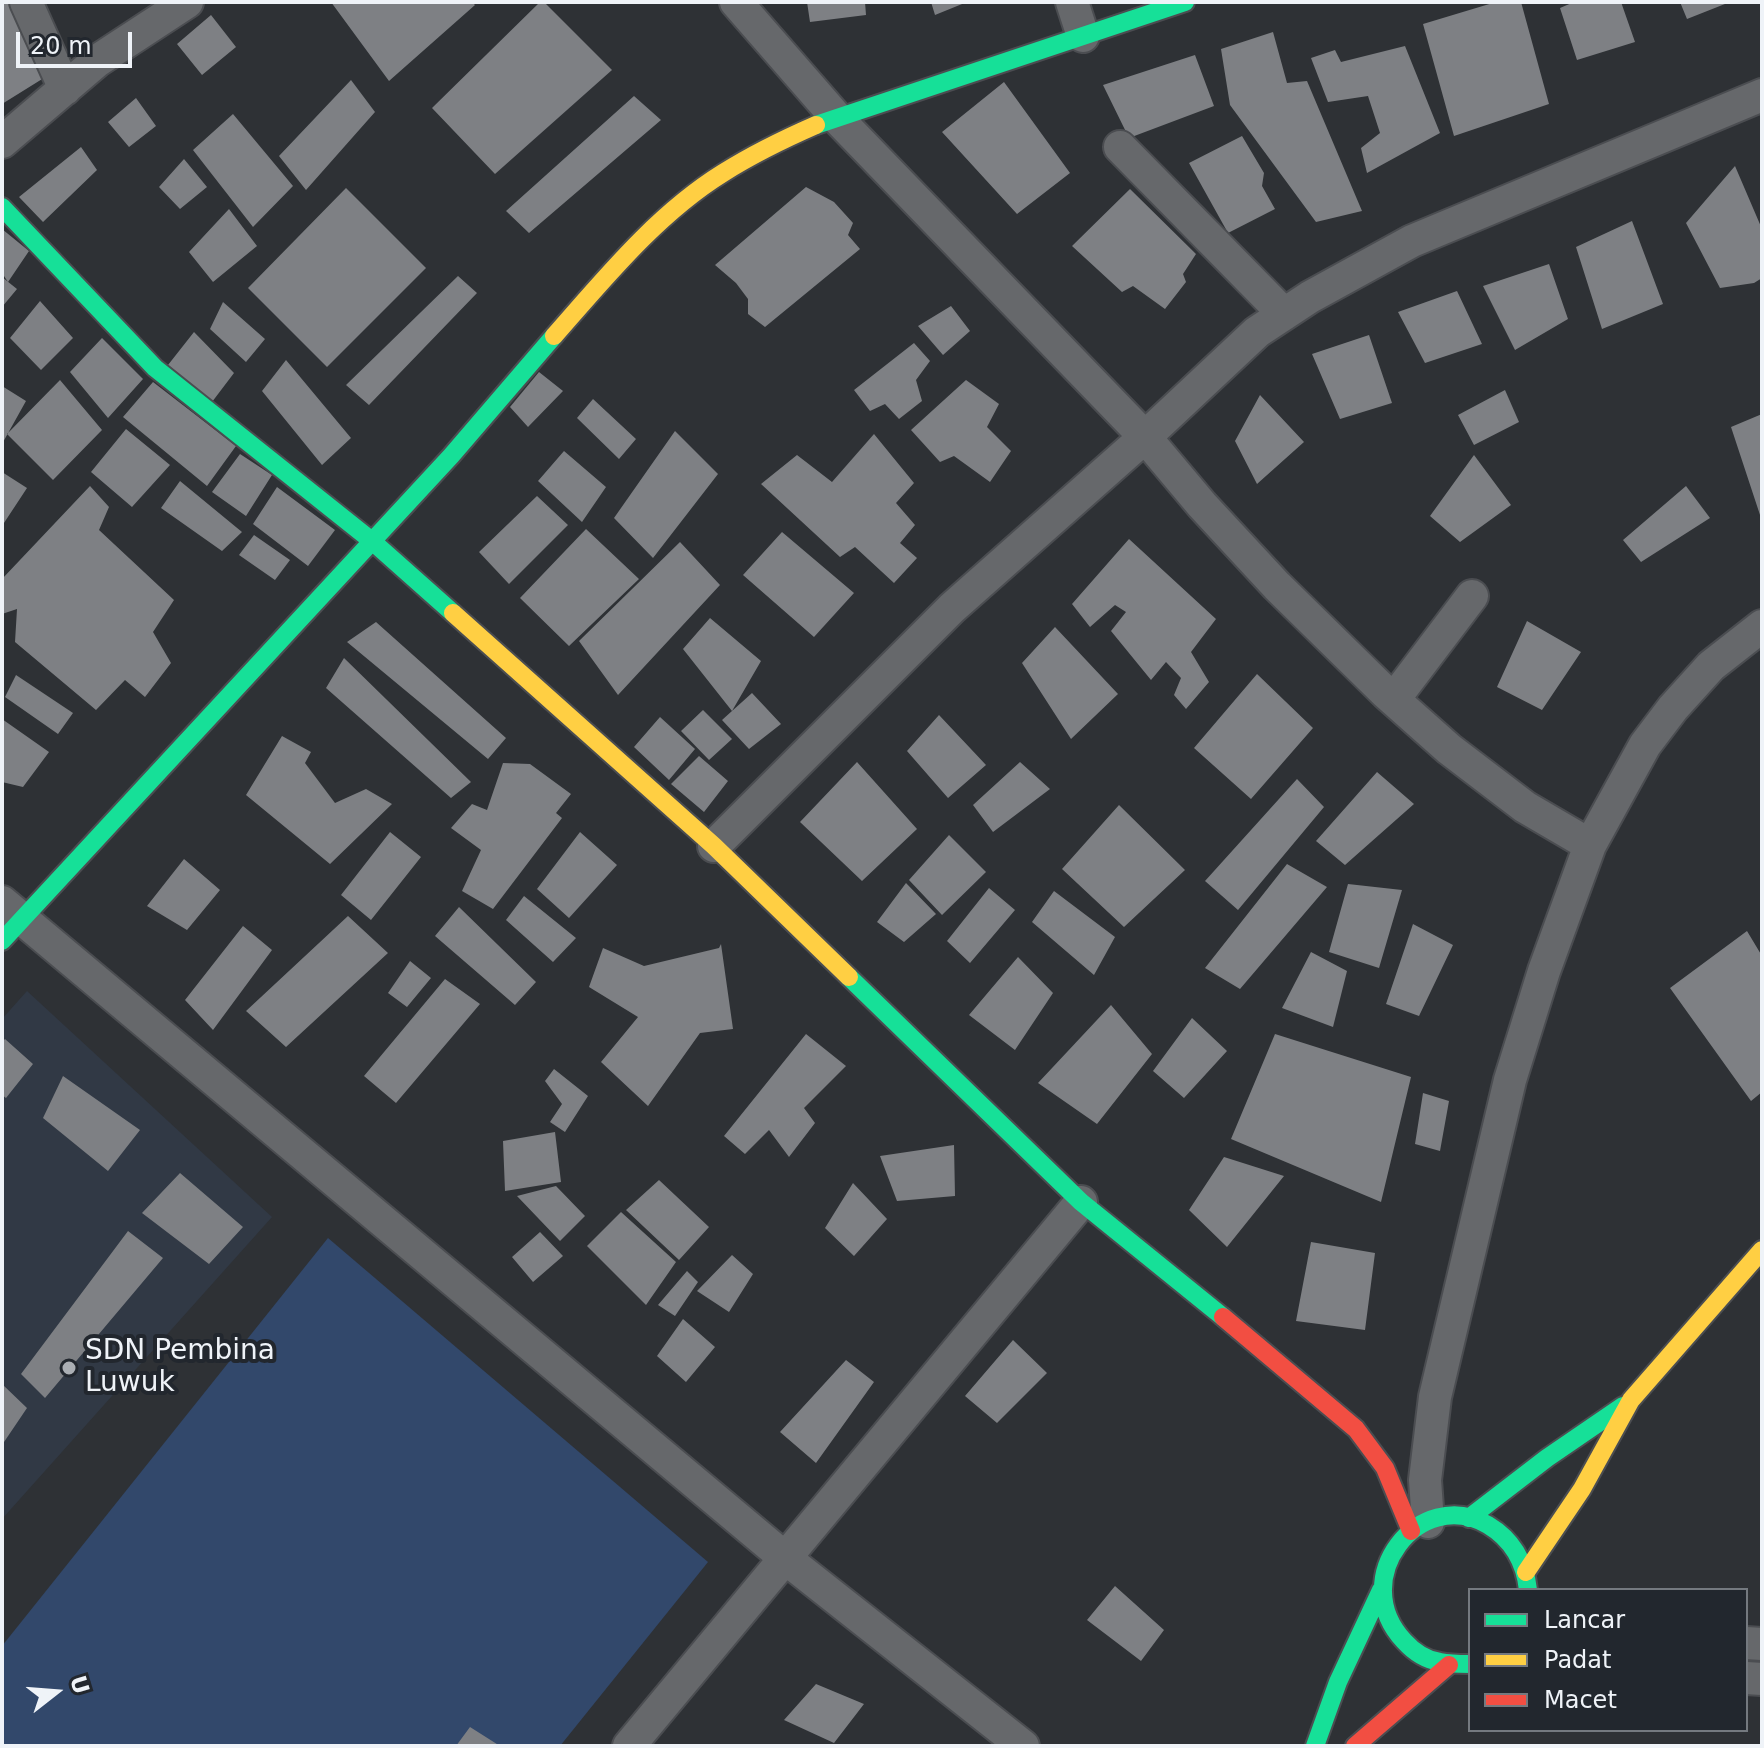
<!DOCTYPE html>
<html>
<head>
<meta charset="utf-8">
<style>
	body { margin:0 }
	#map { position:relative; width:1764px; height:1748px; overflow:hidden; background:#2e3135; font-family:"DejaVu Sans",sans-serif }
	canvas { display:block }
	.frame { position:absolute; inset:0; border:4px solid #eff3f8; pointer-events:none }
	.legend { position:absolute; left:1468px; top:1588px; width:280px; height:144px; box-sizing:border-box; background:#22272e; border:2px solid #74797f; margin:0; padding:10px 14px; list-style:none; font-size:24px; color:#eff3f8 }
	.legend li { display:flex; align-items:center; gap:16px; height:40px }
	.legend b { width:40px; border:2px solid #74797f }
	.north { position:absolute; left:16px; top:1652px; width:80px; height:80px; -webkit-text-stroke:6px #22272e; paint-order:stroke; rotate:73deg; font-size:22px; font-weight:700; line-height:32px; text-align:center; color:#eff3f8 }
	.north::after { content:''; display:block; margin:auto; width:28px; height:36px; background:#eff3f8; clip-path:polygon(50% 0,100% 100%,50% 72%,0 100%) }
	.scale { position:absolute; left:16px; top:32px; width:116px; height:36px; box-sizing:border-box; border:4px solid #eff3f8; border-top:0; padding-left:10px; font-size:24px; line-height:28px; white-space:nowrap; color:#eff3f8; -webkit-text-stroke:6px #22272e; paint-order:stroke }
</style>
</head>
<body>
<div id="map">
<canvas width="1764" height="1748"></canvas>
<div class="frame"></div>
<ul class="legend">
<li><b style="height:10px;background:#16e098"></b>Lancar</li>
<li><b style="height:10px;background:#ffcf43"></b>Padat</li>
<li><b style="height:10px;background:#f24e42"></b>Macet</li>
</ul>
<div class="north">U</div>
<div class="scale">20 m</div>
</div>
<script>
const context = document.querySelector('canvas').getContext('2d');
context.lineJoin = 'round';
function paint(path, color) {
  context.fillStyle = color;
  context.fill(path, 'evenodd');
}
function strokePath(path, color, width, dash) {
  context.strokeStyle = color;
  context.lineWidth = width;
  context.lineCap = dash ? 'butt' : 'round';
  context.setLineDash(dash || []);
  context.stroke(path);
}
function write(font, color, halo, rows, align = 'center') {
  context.font = font + ' "DejaVu Sans",sans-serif';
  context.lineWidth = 8;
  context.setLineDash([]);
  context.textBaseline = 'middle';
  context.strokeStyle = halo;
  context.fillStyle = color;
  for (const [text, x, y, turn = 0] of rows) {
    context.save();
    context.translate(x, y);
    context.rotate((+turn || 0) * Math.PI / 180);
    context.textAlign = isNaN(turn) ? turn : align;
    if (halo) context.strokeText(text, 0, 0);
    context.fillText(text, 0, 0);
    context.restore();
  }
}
paint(new Path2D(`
	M 27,991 L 272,1217 L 2,1519 L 2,1019 Z`), '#313945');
paint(new Path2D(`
	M 328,1238 L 708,1562 L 560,1746 L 2,1746 L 2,1646 Z`), '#32486b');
paint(new Path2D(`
	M 2,2 L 13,2 L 47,76 L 2,104 Z
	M 331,2 L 472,2 L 475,5 L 389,81 Z
	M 540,2 L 544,2 L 612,70 L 495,174 L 432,108 Z
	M 807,2 L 865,2 L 866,15 L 810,22 Z
	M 931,2 L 967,2 L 935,15 Z
	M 1496,2 L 1521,2 L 1549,104 L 1454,136 L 1423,24 Z
	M 1574,2 L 1621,2 L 1635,42 L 1577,60 L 1560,8 Z
	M 1680,2 L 1730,2 L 1687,19 Z
	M 211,15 L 236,47 L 202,75 L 177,44 Z
	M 1273,32 L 1287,83 L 1307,81 L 1362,211 L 1316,222 L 1230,105 L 1221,49 Z
	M 1405,46 L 1440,133 L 1367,173 L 1361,148 L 1380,133 L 1368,96 L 1328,102 L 1311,58 L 1335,50 L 1341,62 Z
	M 1195,55 L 1214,106 L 1129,138 L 1103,85 Z
	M 351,80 L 375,112 L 306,190 L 279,156 Z
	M 1004,82 L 1070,173 L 1017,214 L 942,132 Z
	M 634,96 L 661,120 L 529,233 L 506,211 Z
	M 136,98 L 156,126 L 129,147 L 108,122 Z
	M 233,114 L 293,186 L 253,227 L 193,150 Z
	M 1242,136 L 1264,173 L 1262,186 L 1275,209 L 1228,233 L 1189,163 Z
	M 81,147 L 97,170 L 43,222 L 19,197 Z
	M 184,159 L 207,187 L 180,209 L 159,187 Z
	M 1735,166 L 1762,229 L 1762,278 L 1754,283 L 1720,288 L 1686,223 Z
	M 806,187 L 834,202 L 853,223 L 848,235 L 860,249 L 765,327 L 748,314 L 748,299 L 736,283 L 715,265 Z
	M 346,188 L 426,268 L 327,367 L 248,288 Z
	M 1130,189 L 1196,254 L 1183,274 L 1186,282 L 1165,309 L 1133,286 L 1122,292 L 1072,246 Z
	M 229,209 L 257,246 L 213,282 L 189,252 Z
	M 1632,221 L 1663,304 L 1602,329 L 1576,247 Z
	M 2,229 L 29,251 L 8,282 L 2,273 Z
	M 1549,264 L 1568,319 L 1515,350 L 1483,286 Z
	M 458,276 L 477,293 L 369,405 L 346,385 Z
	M 2,277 L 17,289 L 2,307 Z
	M 1457,291 L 1482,344 L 1425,363 L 1398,312 Z
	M 40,301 L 73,338 L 41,370 L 10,338 Z
	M 223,302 L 265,339 L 246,362 L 210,329 Z
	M 951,306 L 970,331 L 943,355 L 918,326 Z
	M 194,332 L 234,373 L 212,402 L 168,365 Z
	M 1369,335 L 1392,403 L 1340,419 L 1312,354 Z
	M 102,338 L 143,379 L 108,418 L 70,372 Z
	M 914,343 L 930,361 L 916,380 L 922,401 L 899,419 L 885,404 L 870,411 L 854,390 Z
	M 286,360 L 351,438 L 322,465 L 262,391 Z
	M 539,372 L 563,391 L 528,427 L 510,407 Z
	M 60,380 L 102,430 L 53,480 L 7,434 Z
	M 966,380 L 999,404 L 987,427 L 1011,451 L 990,482 L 954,456 L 940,462 L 911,430 Z
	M 153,382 L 236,446 L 207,486 L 123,417 Z
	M 2,386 L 26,401 L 2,444 Z
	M 1505,390 L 1519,422 L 1474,445 L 1458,415 Z
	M 1260,395 L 1304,442 L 1257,484 L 1235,441 Z
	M 593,399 L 636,439 L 619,459 L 577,418 Z
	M 1762,414 L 1762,518 L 1761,518 L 1731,427 Z
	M 126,429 L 170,465 L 132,507 L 91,472 Z
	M 675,431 L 718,474 L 653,558 L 614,518 Z
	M 874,434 L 914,483 L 896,503 L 915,525 L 900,543 L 917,558 L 894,583 L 855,547 L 840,557 L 761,484 L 797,455 L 832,482 Z
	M 564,451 L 606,487 L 582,522 L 538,481 Z
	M 240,454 L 272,475 L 246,516 L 212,492 Z
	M 1474,455 L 1511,505 L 1460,542 L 1430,516 Z
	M 2,472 L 27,488 L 2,526 Z
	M 180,481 L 242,532 L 222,551 L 161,508 Z
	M 90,486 L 109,507 L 99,530 L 174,600 L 153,632 L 171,663 L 145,697 L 125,680 L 96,710 L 15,642 L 17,609 L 2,614 L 2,579 Z
	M 1686,486 L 1710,518 L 1641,562 L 1623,540 Z
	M 277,487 L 335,530 L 308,566 L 253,524 Z
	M 537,496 L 568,525 L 509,584 L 479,552 Z
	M 586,529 L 639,579 L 569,646 L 520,598 Z
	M 782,532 L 854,593 L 814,637 L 743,575 Z
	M 254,535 L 290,560 L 275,580 L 239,555 Z
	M 1129,539 L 1216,619 L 1191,652 L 1209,682 L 1186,709 L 1174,695 L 1181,678 L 1166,662 L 1151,680 L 1111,631 L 1126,612 L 1115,605 L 1090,627 L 1072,604 Z
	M 680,542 L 720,585 L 618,695 L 579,641 Z
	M 710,618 L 761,661 L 732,711 L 683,649 Z
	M 1527,621 L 1581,652 L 1542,710 L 1497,687 Z
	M 376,622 L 506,738 L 488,759 L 347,642 Z
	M 1055,627 L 1118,694 L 1071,739 L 1022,663 Z
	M 344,658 L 471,782 L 451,798 L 326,688 Z
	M 1257,674 L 1313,728 L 1251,799 L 1194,748 Z
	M 16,675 L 73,713 L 58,734 L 5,697 Z
	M 752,693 L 781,724 L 749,749 L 722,720 Z
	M 703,710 L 732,739 L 709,760 L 681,731 Z
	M 939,715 L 986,765 L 948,798 L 907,751 Z
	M 660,717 L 695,749 L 669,780 L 634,747 Z
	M 2,719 L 49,752 L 23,787 L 2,782 Z
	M 282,736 L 311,752 L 305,763 L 335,803 L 366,789 L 392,804 L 330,864 L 246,795 Z
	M 699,756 L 728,781 L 704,812 L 671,784 Z
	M 857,762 L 917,829 L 862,881 L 800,822 Z
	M 1020,762 L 1050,789 L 993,832 L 973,805 Z
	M 503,763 L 530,764 L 571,794 L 556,813 L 562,818 L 493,909 L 462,891 L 481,850 L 451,828 L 472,804 L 487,810 Z
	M 1377,772 L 1414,804 L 1345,865 L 1316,841 Z
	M 1297,779 L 1324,807 L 1238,910 L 1205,881 Z
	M 1119,805 L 1185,870 L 1124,927 L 1062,869 Z
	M 390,832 L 421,857 L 371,920 L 341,895 Z
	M 580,832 L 617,865 L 569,918 L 537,889 Z
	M 949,835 L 986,872 L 942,915 L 909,880 Z
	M 184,859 L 220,890 L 187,930 L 147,906 Z
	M 1287,864 L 1327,887 L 1240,989 L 1205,968 Z
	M 906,883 L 936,914 L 904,942 L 877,922 Z
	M 1348,884 L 1402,890 L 1379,968 L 1329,952 Z
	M 989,888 L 1015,910 L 970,963 L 947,941 Z
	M 1054,891 L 1115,937 L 1094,975 L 1032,922 Z
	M 524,896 L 576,938 L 553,962 L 506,920 Z
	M 459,907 L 536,982 L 515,1005 L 435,936 Z
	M 348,916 L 388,953 L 286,1047 L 246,1011 Z
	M 1413,924 L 1453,945 L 1419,1016 L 1386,1004 Z
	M 243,926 L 272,950 L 213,1030 L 185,1000 Z
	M 1747,931 L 1762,956 L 1762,1092 L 1751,1101 L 1670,988 Z
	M 721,944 L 733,1029 L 700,1033 L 648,1106 L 601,1062 L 638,1017 L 589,987 L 603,948 L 644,966 L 719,948 Z
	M 1311,952 L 1347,971 L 1333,1027 L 1282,1008 Z
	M 1018,957 L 1053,993 L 1015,1050 L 969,1015 Z
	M 410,961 L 431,978 L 407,1007 L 388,993 Z
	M 445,979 L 480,1004 L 396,1103 L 364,1076 Z
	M 1111,1005 L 1152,1054 L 1097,1124 L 1038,1083 Z
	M 1192,1018 L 1227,1051 L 1184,1098 L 1153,1071 Z
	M 806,1034 L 846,1066 L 804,1108 L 815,1123 L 789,1157 L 769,1130 L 745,1154 L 724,1136 Z
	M 1275,1034 L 1411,1077 L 1381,1202 L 1231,1139 Z
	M 5,1039 L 33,1064 L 6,1098 L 2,1095 L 2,1042 Z
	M 554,1069 L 588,1096 L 565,1132 L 550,1122 L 562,1104 L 545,1081 Z
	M 63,1076 L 140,1130 L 108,1171 L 43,1118 Z
	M 1423,1093 L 1449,1101 L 1440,1151 L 1415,1144 Z
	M 555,1132 L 561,1182 L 505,1191 L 503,1141 Z
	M 954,1145 L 955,1196 L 897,1201 L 880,1156 Z
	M 1224,1157 L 1284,1176 L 1227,1247 L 1189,1210 Z
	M 180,1173 L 243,1227 L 209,1264 L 142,1213 Z
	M 659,1180 L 709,1227 L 679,1260 L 626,1210 Z
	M 853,1183 L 887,1219 L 854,1256 L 825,1228 Z
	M 556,1186 L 585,1216 L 560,1241 L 517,1196 Z
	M 621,1212 L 676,1262 L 646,1305 L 587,1246 Z
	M 128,1231 L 163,1258 L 45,1398 L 21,1374 Z
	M 540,1232 L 563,1256 L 533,1282 L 512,1257 Z
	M 1311,1242 L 1375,1253 L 1365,1330 L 1296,1321 Z
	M 732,1255 L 753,1274 L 729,1312 L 697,1291 Z
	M 687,1271 L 698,1282 L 675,1316 L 658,1305 Z
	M 683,1319 L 715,1347 L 686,1382 L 657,1356 Z
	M 1013,1340 L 1047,1373 L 997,1423 L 965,1396 Z
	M 846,1360 L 874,1382 L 816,1463 L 780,1432 Z
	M 2,1384 L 27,1408 L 2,1445 Z
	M 1115,1586 L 1164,1630 L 1141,1661 L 1087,1620 Z
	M 816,1684 L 864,1704 L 834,1743 L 784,1720 Z
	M 470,1727 L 500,1746 L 456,1746 Z`), '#7e8084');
const street = new Path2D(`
	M 26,2 L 65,89
	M 736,2 L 836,117 L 1145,437 L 1202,505 L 1277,586 L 1386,693 L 1449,749 L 1525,807 L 1590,845
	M 1072,2 L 1083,36
	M 2,142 L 97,61 L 187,2
	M 1120,147 L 1284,314
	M 1394,699 L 1472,596
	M 714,846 L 952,608 L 1145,437 L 1257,332 L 1310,297 L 1412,241 L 1762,95
	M 2,902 L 785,1558 L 1023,1746
	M 1428,1522 L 1425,1480 L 1435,1397 L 1510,1080 L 1544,971 L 1590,845 L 1645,745 L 1673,708 L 1711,666 L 1762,626
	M 1746,1643 L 1762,1644
	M 1746,1678 L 1762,1679
	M 629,1746 L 1081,1202`);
const fast = new Path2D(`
	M 816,125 L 1185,2
	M 2,207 L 155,368 L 372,541 L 453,613
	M 2,941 L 451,456 L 554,336
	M 849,977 L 1081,1202 L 1223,1317
	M 1469,1518 L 1547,1458 L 1623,1406
	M 1470,1664 C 1460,1664 1449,1664 1440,1662 C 1426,1660 1413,1651 1404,1641 C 1346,1579 1419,1485 1488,1525 C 1513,1540 1525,1562 1528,1590
	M 1315,1746 L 1338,1682 L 1381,1590`);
const slow = new Path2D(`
	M 554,336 C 605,278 657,214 723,173 C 753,154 784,139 816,125
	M 453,613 L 714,846 L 849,977
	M 1526,1572 L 1582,1489 L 1631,1400 L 1762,1250`);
const jam = new Path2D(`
	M 1223,1317 L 1356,1429 L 1385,1468 L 1411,1531
	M 1355,1746 L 1449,1665`);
strokePath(street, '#4b4d51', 36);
strokePath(fast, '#4b4d51', 22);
strokePath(slow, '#4b4d51', 22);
strokePath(jam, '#4b4d51', 22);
strokePath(street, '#66686b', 32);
strokePath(fast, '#16e098', 18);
strokePath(slow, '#ffcf43', 18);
strokePath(jam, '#f24e42', 18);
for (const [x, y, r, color] of [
	[69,1368,8,"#abafb4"]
]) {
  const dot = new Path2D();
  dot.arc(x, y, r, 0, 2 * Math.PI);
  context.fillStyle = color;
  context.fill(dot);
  strokePath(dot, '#22272e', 3);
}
write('28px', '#eff3f8', '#22272e', [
	["SDN Pembina",85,1352],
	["Luwuk",85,1384]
], 'left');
</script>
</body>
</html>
